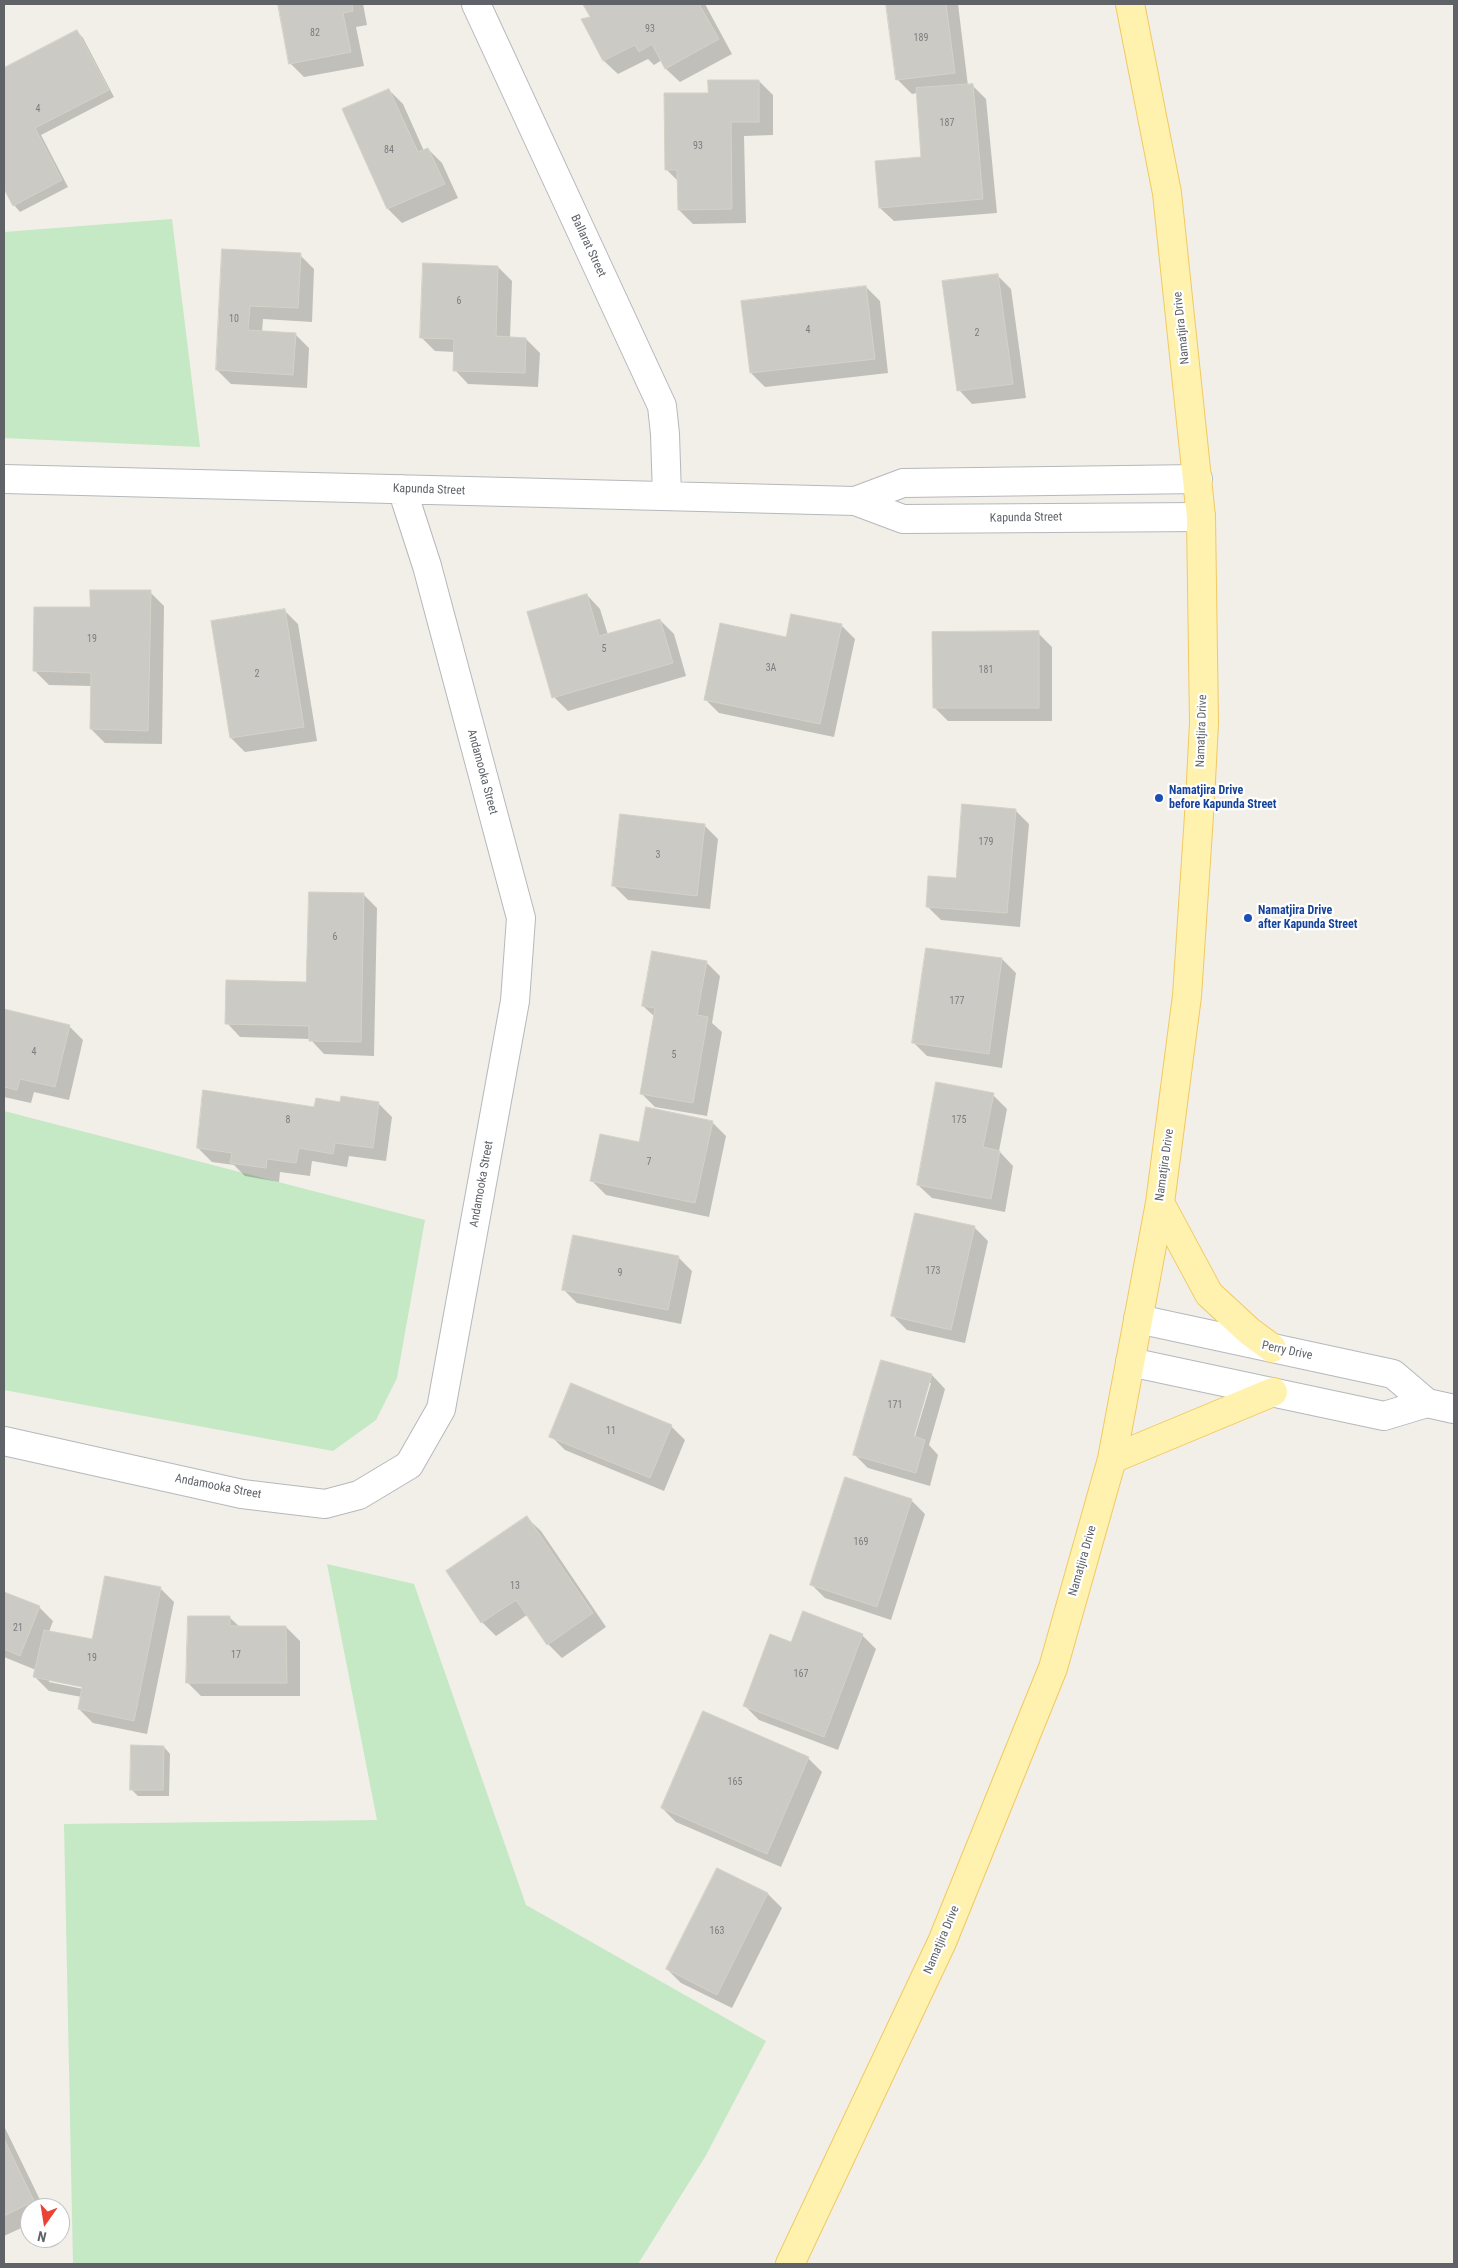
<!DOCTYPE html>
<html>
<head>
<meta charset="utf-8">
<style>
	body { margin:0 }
	#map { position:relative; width:1458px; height:2268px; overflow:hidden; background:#f1efe8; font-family:"Roboto Condensed",sans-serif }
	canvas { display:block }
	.frame { position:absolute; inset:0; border:5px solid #5f6368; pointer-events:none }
	.north { position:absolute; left:20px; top:2198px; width:50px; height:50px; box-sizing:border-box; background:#fff; border:1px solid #bfc1c3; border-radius:50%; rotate:193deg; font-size:14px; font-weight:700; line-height:20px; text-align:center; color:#5f6368 }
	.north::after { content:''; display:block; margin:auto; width:18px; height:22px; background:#ea4335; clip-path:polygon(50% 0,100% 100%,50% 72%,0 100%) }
</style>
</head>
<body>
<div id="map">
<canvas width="1458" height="2268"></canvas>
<div class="frame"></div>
<div class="north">N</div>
</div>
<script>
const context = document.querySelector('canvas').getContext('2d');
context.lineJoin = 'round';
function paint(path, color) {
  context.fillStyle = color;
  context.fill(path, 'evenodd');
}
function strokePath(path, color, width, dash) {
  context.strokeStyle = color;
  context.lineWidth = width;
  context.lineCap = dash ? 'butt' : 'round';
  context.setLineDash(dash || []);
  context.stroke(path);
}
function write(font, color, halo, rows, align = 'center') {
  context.font = font + ' "Roboto Condensed",sans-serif';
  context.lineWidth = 4.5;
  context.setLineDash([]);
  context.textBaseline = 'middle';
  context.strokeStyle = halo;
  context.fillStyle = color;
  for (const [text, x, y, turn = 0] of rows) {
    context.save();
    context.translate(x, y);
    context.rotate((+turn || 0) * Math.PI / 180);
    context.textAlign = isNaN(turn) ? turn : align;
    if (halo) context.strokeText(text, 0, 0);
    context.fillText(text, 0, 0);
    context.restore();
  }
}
paint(new Path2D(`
	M 172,219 L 200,447 L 4,438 L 4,232 Z
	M 4,1111 L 425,1220 L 397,1378 L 376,1420 L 333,1451 L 4,1390 Z
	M 327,1564 L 414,1584 L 526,1905 L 766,2041 L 705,2157 L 638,2264 L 73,2264 L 64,1824 L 377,1820 Z`), '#c5e8c5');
paint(new Path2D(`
	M 279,4 L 363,4 L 367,25 L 356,27 L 364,66 L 304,77 L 290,63 Z
	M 585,4 L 705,4 L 732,54 L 680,82 L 666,69 L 662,60 L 654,65 L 648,59 L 618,74 L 604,61 L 582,20 L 592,18 Z
	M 888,4 L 958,4 L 968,86 L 972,85 L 986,99 L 997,213 L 894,221 L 880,208 L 923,158 L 917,93 L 912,94 L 898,80 Z
	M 77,31 L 83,38 L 114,97 L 41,135 L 68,187 L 20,212 L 14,205 L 4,186 L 4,69 Z
	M 759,81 L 773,95 L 773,135 L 744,136 L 746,223 L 693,224 L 679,210 L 679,182 L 666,169 L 709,94 Z
	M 389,90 L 403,104 L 424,151 L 428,149 L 442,163 L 458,198 L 402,223 L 388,209 L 343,110 Z
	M 224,251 L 300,255 L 314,269 L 312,322 L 263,319 L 262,332 L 295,334 L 309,348 L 307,388 L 231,384 L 217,370 Z
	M 498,267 L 512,281 L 510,338 L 526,339 L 540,353 L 538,387 L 468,384 L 455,370 L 455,352 L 435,351 L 421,337 Z
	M 997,275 L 1011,289 L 1026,398 L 972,404 L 959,390 Z
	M 866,287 L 880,301 L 888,373 L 765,387 L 751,373 Z
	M 150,592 L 164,606 L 162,744 L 105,743 L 91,729 L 92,686 L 49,685 L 35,671 L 91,609 Z
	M 587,595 L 600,609 L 608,635 L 660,620 L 674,634 L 686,676 L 568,711 L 554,697 Z
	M 284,610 L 298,624 L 317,741 L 245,752 L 231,738 Z
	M 841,625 L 855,639 L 834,737 L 719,713 L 705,699 L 787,638 Z
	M 1038,633 L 1052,647 L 1052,721 L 948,721 L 934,707 Z
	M 1015,810 L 1029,824 L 1020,927 L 941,920 L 927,906 L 957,879 Z
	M 704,825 L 718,839 L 710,909 L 628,900 L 614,886 Z
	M 363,894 L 377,908 L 374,1056 L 324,1054 L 310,1039 L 240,1037 L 227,1023 L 308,983 Z
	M 1002,959 L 1016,973 L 1002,1068 L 927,1056 L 913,1042 Z
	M 706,962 L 720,976 L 712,1023 L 722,1032 L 707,1116 L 655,1107 L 641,1093 L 655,1017 L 643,1006 Z
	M 4,1011 L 69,1026 L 83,1040 L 69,1100 L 34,1092 L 31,1103 L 4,1097 Z
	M 993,1095 L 1007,1109 L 999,1151 L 1013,1166 L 1005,1212 L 932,1198 L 918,1185 Z
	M 378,1103 L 392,1117 L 386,1161 L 349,1156 L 347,1167 L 312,1161 L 310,1176 L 280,1172 L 279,1182 L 245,1176 L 234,1165 L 212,1162 L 198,1148 L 315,1108 Z
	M 712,1122 L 726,1136 L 709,1217 L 606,1195 L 592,1181 Z
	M 974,1227 L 988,1241 L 965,1343 L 907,1330 L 893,1316 Z
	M 678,1257 L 692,1271 L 681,1324 L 577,1303 L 563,1289 Z
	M 932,1375 L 945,1389 L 929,1445 L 938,1455 L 930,1486 L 868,1468 L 854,1454 ZM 928,1383 L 931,1383 L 913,1443 L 911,1442 Z
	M 671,1426 L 685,1440 L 664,1491 L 565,1450 L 551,1436 Z
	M 911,1500 L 925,1514 L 891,1620 L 825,1598 L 811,1584 Z
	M 527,1518 L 541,1531 L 606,1627 L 562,1658 L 548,1644 L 527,1615 L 496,1636 L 482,1622 L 448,1572 Z
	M 160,1588 L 174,1602 L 147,1734 L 93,1723 L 79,1709 L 82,1697 L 49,1691 L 35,1677 L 36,1670 L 4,1657 L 4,1592 L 39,1607 L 53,1621 L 49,1632 L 93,1641 ZM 49,1679 L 89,1687 L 88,1690 L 49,1682 Z
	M 229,1617 L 240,1627 L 286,1627 L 300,1641 L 300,1696 L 201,1696 L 187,1682 Z
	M 862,1635 L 876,1649 L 838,1750 L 759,1720 L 745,1706 L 792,1644 Z
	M 164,1747 L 170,1754 L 169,1796 L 138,1796 L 131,1789 Z
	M 808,1758 L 822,1772 L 781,1867 L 676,1822 L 662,1808 Z
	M 718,1869 L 768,1894 L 782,1908 L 732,2008 L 681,1983 L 667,1969 Z
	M 4,2126 L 44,2208 L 30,2208 L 30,2224 L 4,2236 Z`), '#0003');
const building = new Path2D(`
	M 278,4 L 352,4 L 353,11 L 343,13 L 351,52 L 289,64 Z
	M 583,4 L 699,4 L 719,39 L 665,69 L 652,44 L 639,52 L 635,45 L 603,61 L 581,19 L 590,17 Z
	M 886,4 L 946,4 L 955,73 L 896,80 Z
	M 77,30 L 109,90 L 35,128 L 62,180 L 13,206 L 4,189 L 4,68 Z
	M 708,80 L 759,80 L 759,122 L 731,122 L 732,209 L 678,210 L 677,170 L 665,170 L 664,93 L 708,93 Z
	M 973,84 L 983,199 L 879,208 L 875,161 L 921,157 L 916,88 Z
	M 389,89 L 418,152 L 428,148 L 445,184 L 387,209 L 342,109 Z
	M 222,249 L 301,253 L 298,308 L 250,306 L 248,330 L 296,333 L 293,375 L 216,370 Z
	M 423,263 L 498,266 L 496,336 L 526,338 L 525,373 L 453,371 L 454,339 L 420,338 Z
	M 998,274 L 1013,384 L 957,391 L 942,281 Z
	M 866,286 L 875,359 L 750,373 L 741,301 Z
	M 90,590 L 151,590 L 148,731 L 90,729 L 91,673 L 33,671 L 34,607 L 90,607 Z
	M 587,594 L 599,636 L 660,619 L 673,663 L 552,698 L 527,612 Z
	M 285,609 L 304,727 L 230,738 L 211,621 Z
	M 791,614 L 842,624 L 820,724 L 704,700 L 720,623 L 786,637 Z
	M 1039,631 L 1039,708 L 933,708 L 932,632 Z
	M 962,804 L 1016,809 L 1007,913 L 926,907 L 928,876 L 956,878 Z
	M 620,814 L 705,824 L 697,896 L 612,886 Z
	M 309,892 L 364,893 L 361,1042 L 309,1041 L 309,1026 L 225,1024 L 226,980 L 306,982 Z
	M 926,948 L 1002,958 L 989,1054 L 912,1043 Z
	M 652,951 L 707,961 L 697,1015 L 708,1017 L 693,1103 L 640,1094 L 655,1008 L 642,1006 Z
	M 4,1009 L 70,1025 L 55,1087 L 20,1079 L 17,1090 L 4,1087 Z
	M 936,1082 L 994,1093 L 983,1147 L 1000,1151 L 991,1199 L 917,1185 Z
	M 203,1090 L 314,1107 L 316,1098 L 340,1102 L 341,1096 L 379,1102 L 373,1148 L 335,1143 L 333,1154 L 299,1148 L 296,1163 L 267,1159 L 266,1168 L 230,1163 L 232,1153 L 197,1148 Z
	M 646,1107 L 713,1121 L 695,1203 L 590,1181 L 600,1134 L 639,1142 Z
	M 915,1213 L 975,1226 L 951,1330 L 891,1316 Z
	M 573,1235 L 679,1256 L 668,1310 L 562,1290 Z
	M 881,1360 L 932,1374 L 914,1436 L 925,1440 L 916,1473 L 853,1455 Z
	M 571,1383 L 672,1425 L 650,1478 L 549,1437 Z
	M 845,1477 L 912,1499 L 877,1607 L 810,1585 Z
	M 527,1516 L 593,1613 L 547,1645 L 516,1600 L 481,1623 L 446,1571 Z
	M 105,1576 L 161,1587 L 134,1721 L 78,1709 L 82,1687 L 33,1677 L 44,1630 L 92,1639 Z
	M 4,1592 L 40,1606 L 20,1656 L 4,1649 Z
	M 803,1611 L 863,1634 L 824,1737 L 743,1706 L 770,1634 L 791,1642 Z
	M 188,1616 L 230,1616 L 230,1626 L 286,1626 L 287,1683 L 186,1683 Z
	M 703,1711 L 809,1757 L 767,1854 L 661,1808 Z
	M 131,1745 L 164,1746 L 163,1790 L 130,1790 Z
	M 717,1868 L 768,1893 L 717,1995 L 666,1969 Z
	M 4,2139 L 34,2201 L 4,2216 Z`);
paint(building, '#cccac5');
strokePath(building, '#d6d1c6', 1);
const minor = new Path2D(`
	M 476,4 L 662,406 L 665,434 L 667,496
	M 4,479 L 855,501 L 903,519 L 1201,517
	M 855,501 L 903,483 L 1198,479
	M 1138,1319 L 1393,1374 L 1427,1403 L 1454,1409
	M 1130,1362 L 1384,1416 L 1427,1403
	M 4,1441 L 242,1494 L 325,1504 L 359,1495 L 409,1465 L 441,1409 L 515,1001 L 521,918 L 427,566 L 402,489`);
const major = new Path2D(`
	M 1160,1203 L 1209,1294 L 1249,1331 L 1272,1348
	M 1112,1459 L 1273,1392
	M 790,2264 L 942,1942 L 1053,1668 L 1112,1459 L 1160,1203 L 1187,996 L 1200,800 L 1204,723 L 1201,517 L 1167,193 L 1130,4`);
strokePath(minor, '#b5b8bc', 30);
strokePath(major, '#f2c960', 30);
strokePath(minor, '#fff', 28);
strokePath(major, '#fff2af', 28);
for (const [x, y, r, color] of [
	[1159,798,5,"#1a4fb4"],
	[1248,918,5,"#1a4fb4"]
]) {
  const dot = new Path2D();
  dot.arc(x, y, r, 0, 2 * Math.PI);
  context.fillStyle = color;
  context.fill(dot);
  strokePath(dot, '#fff', 2);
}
write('10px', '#7a7d7f', null, [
	["93",650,29],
	["82",315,33],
	["189",921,38],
	["4",38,109],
	["187",947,123],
	["93",698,146],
	["84",389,150],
	["6",459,301],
	["10",234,319],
	["4",808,330],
	["2",977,333],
	["19",92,639],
	["5",604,649],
	["3A",771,668],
	["181",986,670],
	["2",257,674],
	["179",986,842],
	["3",658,855],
	["6",335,937],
	["177",957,1001],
	["4",34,1052],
	["5",674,1055],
	["8",288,1120],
	["175",959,1120],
	["7",649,1162],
	["173",933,1271],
	["9",620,1273],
	["171",895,1405],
	["11",611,1431],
	["169",861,1542],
	["13",515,1586],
	["21",18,1628],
	["17",236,1655],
	["19",92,1658],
	["167",801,1674],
	["165",735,1782],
	["163",717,1931]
]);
write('12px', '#5f6368', '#fff', [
	["Ballarat Street",588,246,65],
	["Namatjira Drive",1182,328,-96],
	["Kapunda Street",429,490,2],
	["Kapunda Street",1026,518,-1],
	["Namatjira Drive",1202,731,-88],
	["Andamooka Street",482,772,75],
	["Namatjira Drive",1165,1165,-82],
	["Andamooka Street",482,1184,-80],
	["Perry Drive",1287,1351,12],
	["Andamooka Street",218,1487,11],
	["Namatjira Drive",1083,1561,-74],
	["Namatjira Drive",942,1940,-67]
]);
write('bold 12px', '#164399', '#fff', [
	["Namatjira Drive",1169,791],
	["before Kapunda Street",1169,805],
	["Namatjira Drive",1258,911],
	["after Kapunda Street",1258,925]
], 'left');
</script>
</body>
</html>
